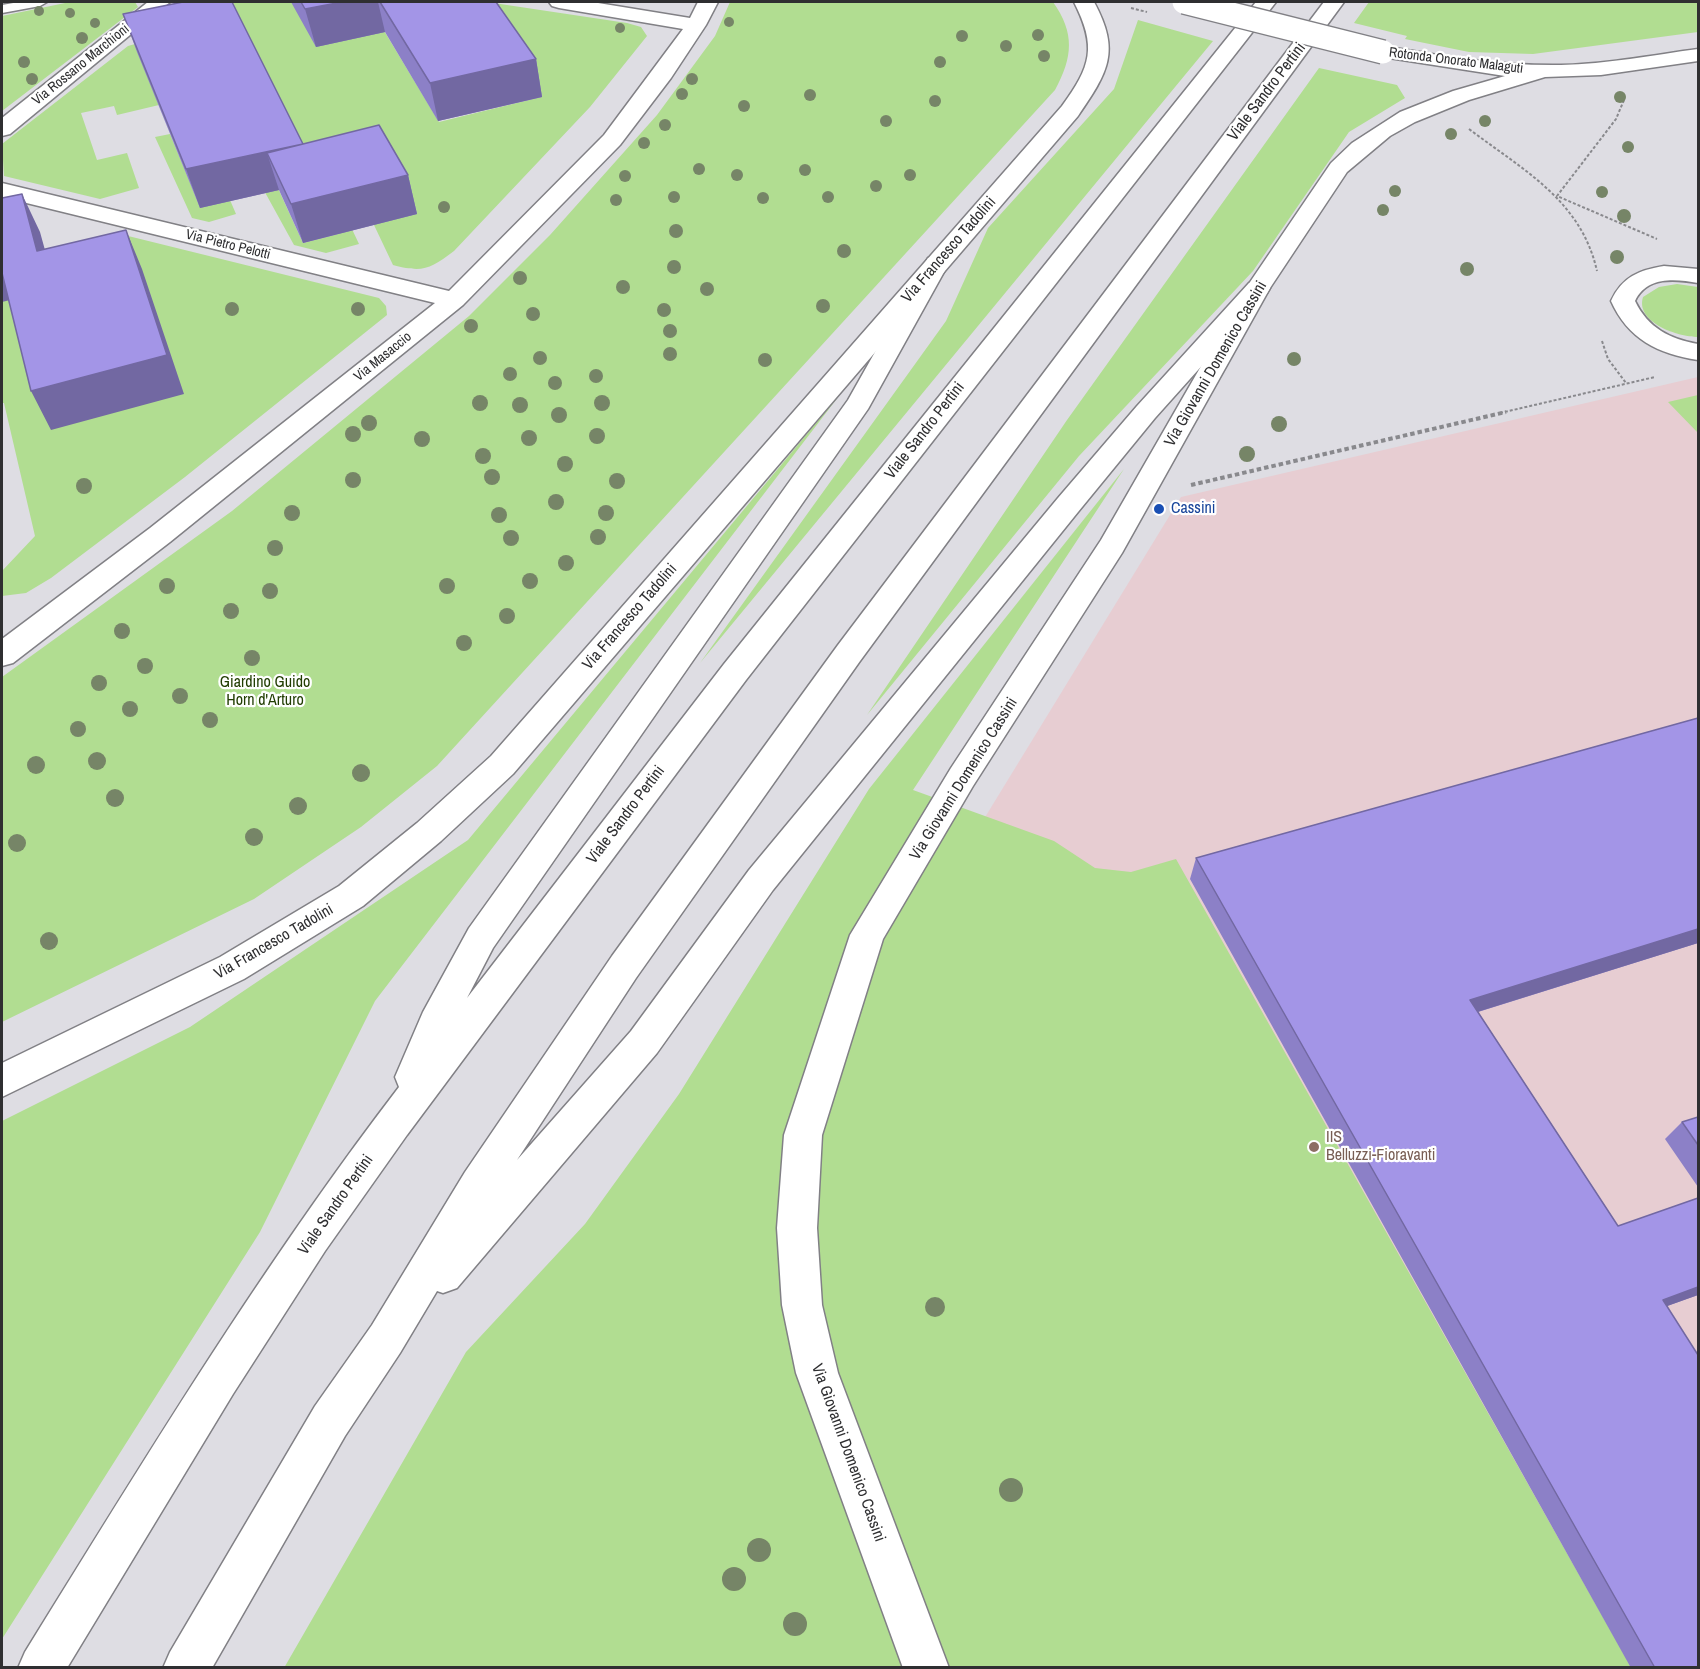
<!DOCTYPE html>
<html>
<head>
<meta charset="utf-8">
<style>
	body { margin:0 }
	#map { position:relative; width:1700px; height:1669px; overflow:hidden; background:#dedde3; font-family:"Archivo Narrow",sans-serif }
	canvas { display:block }
	.frame { position:absolute; inset:0; border:3px solid #2f2f31; pointer-events:none }
</style>
</head>
<body>
<div id="map">
<canvas width="1700" height="1669"></canvas>
<div class="frame"></div>
</div>
<script>
const context = document.querySelector('canvas').getContext('2d');
context.lineJoin = 'round';
function paint(path, color) {
  context.fillStyle = color;
  context.fill(path, 'evenodd');
}
function strokePath(path, color, width, dash) {
  context.strokeStyle = color;
  context.lineWidth = width;
  context.lineCap = dash ? 'butt' : 'round';
  context.setLineDash(dash || []);
  context.stroke(path);
}
function write(font, color, halo, rows, align = 'center') {
  context.font = font + ' "Archivo Narrow",sans-serif';
  context.lineWidth = 4.5;
  context.setLineDash([]);
  context.textBaseline = 'middle';
  context.strokeStyle = halo;
  context.fillStyle = color;
  for (const [text, x, y, turn = 0] of rows) {
    context.save();
    context.translate(x, y);
    context.rotate((+turn || 0) * Math.PI / 180);
    context.textAlign = isNaN(turn) ? turn : align;
    if (halo) context.strokeText(text, 0, 0);
    context.fillText(text, 0, 0);
    context.restore();
  }
}
paint(new Path2D(`
	M 1698,377 L 1698,1667 L 1056,1667 L 916,930 L 1181,497 Z`), '#e7cdd2');
paint(new Path2D(`
	M 70,2 L 135,2 L 138,7 L 2,111 L 2,16 Z
	M 189,2 L 316,2 L 380,24 L 439,122 L 541,97 L 454,2 L 487,2 L 627,23 L 641,27 L 647,36 L 590,107 L 454,251 C 430,269 423,273 393,265 L 374,225 L 319,192 Z
	M 730,2 L 1053,2 C 1075,33 1073,57 1055,90 L 437,766 L 361,827 L 254,899 L 2,1022 L 2,677 L 232,511 L 469,316 L 550,235 L 657,115 L 715,36 Z
	M 1369,2 L 1698,2 L 1698,32 L 1533,54 L 1469,52 L 1405,39 L 1407,36 L 1354,23 Z
	M 1138,20 L 1213,41 L 700,663 L 946,321 L 988,228 L 1114,89 Z
	M 149,40 L 159,105 L 117,115 L 114,106 L 81,113 L 97,160 L 127,153 L 139,188 L 100,199 L 4,176 L 2,144 L 128,46 Z
	M 1319,68 L 1397,85 L 1405,98 L 1349,132 L 1253,271 L 1079,456 L 867,715 L 1067,420 Z
	M 170,134 L 200,207 L 230,200 L 236,214 L 209,222 L 192,218 L 155,137 Z
	M 271,173 L 303,243 L 338,234 L 351,227 L 359,244 L 326,253 L 294,245 L 256,176 Z
	M 116,233 L 379,298 L 386,306 L 387,315 L 185,477 L 51,578 L 26,593 L 2,596 L 2,571 L 35,536 L 4,403 L 2,403 L 2,291 Z
	M 1677,284 L 1698,287 L 1698,337 C 1679,337 1635,323 1643,297 L 1659,287 Z
	M 842,392 L 375,1001 L 260,1232 L 2,1639 L 2,1121 L 190,1027 L 468,840 Z
	M 1698,395 L 1698,433 L 1668,402 Z
	M 1124,469 L 913,790 L 1054,841 L 1095,868 L 1131,872 L 1176,859 L 1631,1667 L 284,1668 L 466,1352 L 585,1224 L 679,1094 L 869,789 Z`), '#b1dd91');
const lane = new Path2D(`
	M 19,2 L 47,2 L 40,6 L 2,13 L 2,5 Z`);
const street = new Path2D(`
	M 148,2 L 170,2 L 10,134 L 2,136 L 2,118 Z
	M 549,2 L 592,2 L 690,18 L 698,2 L 718,2 L 706,25 L 671,78 L 620,145 L 463,305 L 170,542 L 13,663 L 2,666 L 2,639 L 150,528 L 435,303 L 2,197 L 2,183 L 449,291 L 604,135 L 683,29 L 559,8 L 552,6 Z
	M 1664,266 L 1698,269 L 1698,283 C 1675,279 1647,276 1635,301 C 1648,328 1670,339 1698,344 L 1698,360 C 1658,354 1628,339 1611,301 C 1622,277 1639,270 1664,266 Z`);
const secondary = new Path2D(`
	M 1074,2 L 1094,2 C 1121,52 1108,72 1078,116 L 513,774 L 441,841 L 363,906 L 244,979 L 2,1097 L 2,1063 L 220,957 L 339,886 L 417,823 L 491,756 L 1062,106 C 1091,66 1097,47 1074,2 Z
	M 1383,46 C 1442,56 1501,66 1561,65 C 1607,64 1653,55 1698,49 L 1698,61 L 1601,75 L 1545,77 L 1469,100 L 1415,122 L 1390,136 L 1347,172 L 1270,288 L 1122,553 L 973,786 L 883,939 L 822,1135 L 817,1228 L 822,1305 L 838,1373 L 949,1668 L 903,1668 L 796,1373 L 782,1305 L 777,1228 L 784,1135 L 850,935 L 951,768 L 1101,540 L 1246,288 L 1331,163 L 1352,143 L 1400,112 L 1453,91 L 1505,76 L 1376,56 L 1373,52 L 1376,48 Z`);
const highway = new Path2D(`
	M 1256,2 L 1276,2 L 746,680 L 407,1135 L 325,1251 L 233,1394 L 67,1668 L 18,1668 L 25,1652 C 144,1460 261,1267 399,1087 L 395,1077 L 423,1012 L 469,928 L 848,400 L 928,258 L 937,256 L 946,258 L 949,263 L 868,409 L 493,948 L 467,998 L 724,664 Z
	M 1324,2 L 1344,2 L 860,661 L 636,978 L 517,1160 L 631,1031 L 749,870 L 1058,498 L 1137,406 L 1249,283 L 1258,281 L 1267,283 L 1270,288 L 1267,293 L 1155,418 L 1078,512 L 773,890 L 657,1053 L 457,1288 L 443,1293 L 437,1291 L 400,1353 L 345,1436 L 212,1668 L 163,1668 L 170,1652 L 315,1406 L 372,1325 L 465,1172 L 612,956 L 838,645 Z`);
strokePath(lane, '#818085', 3);
strokePath(street, '#818085', 3);
strokePath(secondary, '#818085', 3);
strokePath(highway, '#818085', 3);
strokePath(new Path2D(`
	M 1624,100 L 1616,119 L 1557,196 L 1657,239
	M 1469,129 C 1523,170 1581,200 1597,271
	M 1602,341 L 1608,359 L 1626,383
	M 1500,413 L 1655,377`), '#89898d', 2, [3, 2]);
strokePath(new Path2D(`
	M 1191,485 L 1506,412`), '#89898d', 4, [4.5, 3]);
paint(lane, '#fff');
paint(street, '#fff');
paint(secondary, '#fff');
paint(highway, '#fff');
const secondaryBridge = new Path2D(`
	M 1184,2 L 1383,52`);
strokePath(secondaryBridge, '#818085', 26, []);
strokePath(new Path2D(`
	M 1131,8 L 1147,12`), '#89898d', 2, [3, 2]);
strokePath(secondaryBridge, '#fff', 23);
context.fillStyle = '#768567';
for (const [x, y, r] of [
	[39,11,5],
	[70,13,5],
	[729,22,5],
	[95,23,5],
	[620,28,5],
	[1038,35,6],
	[962,36,6],
	[82,38,6],
	[1006,46,6],
	[1044,56,6],
	[24,62,6],
	[940,62,6],
	[32,79,6],
	[692,79,6],
	[682,94,6],
	[810,95,6],
	[1620,97,6],
	[935,101,6],
	[744,106,6],
	[886,121,6],
	[1485,121,6],
	[665,125,6],
	[1451,134,6],
	[644,143,6],
	[1628,147,6],
	[699,169,6],
	[805,170,6],
	[737,175,6],
	[910,175,6],
	[625,176,6],
	[876,186,6],
	[1395,191,6],
	[1602,192,6],
	[674,197,6],
	[828,197,6],
	[763,198,6],
	[616,200,6],
	[444,207,6],
	[1383,210,6],
	[1624,216,7],
	[676,231,7],
	[844,251,7],
	[1617,257,7],
	[674,267,7],
	[1467,269,7],
	[520,278,7],
	[623,287,7],
	[707,289,7],
	[823,306,7],
	[232,309,7],
	[358,309,7],
	[664,310,7],
	[533,314,7],
	[471,326,7],
	[670,331,7],
	[670,354,7],
	[540,358,7],
	[1294,359,7],
	[765,360,7],
	[510,374,7],
	[596,376,7],
	[555,383,7],
	[480,403,8],
	[602,403,8],
	[520,405,8],
	[559,415,8],
	[369,423,8],
	[1279,424,8],
	[353,434,8],
	[597,436,8],
	[529,438,8],
	[422,439,8],
	[1247,454,8],
	[483,456,8],
	[565,464,8],
	[492,477,8],
	[353,480,8],
	[617,481,8],
	[84,486,8],
	[556,502,8],
	[292,513,8],
	[606,513,8],
	[499,515,8],
	[598,537,8],
	[511,538,8],
	[275,548,8],
	[566,563,8],
	[530,581,8],
	[167,586,8],
	[447,586,8],
	[270,591,8],
	[231,611,8],
	[507,616,8],
	[122,631,8],
	[464,643,8],
	[252,658,8],
	[145,666,8],
	[99,683,8],
	[180,696,8],
	[130,709,8],
	[210,720,8],
	[78,729,8],
	[97,761,9],
	[36,765,9],
	[361,773,9],
	[115,798,9],
	[298,806,9],
	[254,837,9],
	[17,843,9],
	[49,941,9],
	[935,1307,10],
	[1011,1490,12],
	[759,1550,12],
	[734,1579,12],
	[795,1624,12]
]) {
  context.beginPath();
  context.arc(x, y, r, 0, 2 * Math.PI);
  context.fill();
}
paint(new Path2D(`
	M 291,2 L 496,2 L 536,59 L 542,97 L 438,121 L 385,32 L 316,47 Z
	M 123,14 L 303,144 L 408,175 L 417,214 L 303,243 L 279,190 L 200,208 L 137,52 Z
	M 1698,718 L 1698,943 L 1478,1012 L 1618,1226 L 1698,1198 L 1698,1295 L 1667,1306 L 1698,1668 L 1631,1668 L 1190,879 L 1196,858 Z
	M 1698,1117 L 1698,1187 L 1665,1139 L 1682,1122 Z`), '#8c80c7');
paint(new Path2D(`
	M 342,2 L 378,2 L 385,32 L 316,47 L 305,9 Z
	M 536,59 L 542,97 L 438,121 L 430,83 Z
	M 303,144 L 267,153 L 279,190 L 200,208 L 186,169 Z
	M 408,175 L 417,214 L 303,243 L 291,204 Z
	M 22,194 L 40,232 L 56,290 L 37,251 Z
	M 126,230 L 142,269 L 184,394 L 51,430 L 31,391 Z
	M 2,266 L 18,298 L 2,302 Z
	M 1698,929 L 1698,943 L 1458,1018 L 1470,1000 Z
	M 1698,1287 L 1698,1295 L 1645,1314 L 1663,1300 Z`), '#7268a2');
const building = new Path2D(`
	M 183,2 L 232,2 L 303,144 L 186,169 L 123,14 Z
	M 301,2 L 342,2 L 305,9 Z
	M 380,2 L 496,2 L 536,59 L 430,83 Z
	M 379,125 L 408,175 L 291,204 L 267,153 Z
	M 22,194 L 37,251 L 126,230 L 167,355 L 31,391 L 2,273 L 2,198 Z
	M 1698,718 L 1698,929 L 1470,1000 L 1618,1226 L 1698,1198 L 1698,1287 L 1663,1300 L 1698,1355 L 1698,1668 L 1655,1668 L 1196,858 Z
	M 1698,1117 L 1698,1145 L 1682,1122 Z`);
paint(building, '#a395e7');
strokePath(building, '#7268a2', 1.5);
for (const [x, y, r, color] of [
	[1159,509,6,"#1a4fb4"],
	[1314,1147,6,"#8d6e63"]
]) {
  const dot = new Path2D();
  dot.arc(x, y, r, 0, 2 * Math.PI);
  context.fillStyle = color;
  context.fill(dot);
  strokePath(dot, '#fff', 2);
}
write('14px', '#2f2f31', '#fff', [
	["Rotonda Onorato Malaguti",1456,61,7],
	["Via Rossano Marchioni",81,65,-39],
	["Via Pietro Pelotti",228,245,14],
	["Via Masaccio",383,357,-39]
]);
write('16px', '#2f2f31', '#fff', [
	["Viale Sandro Pertini",1267,92,-53],
	["Via Francesco Tadolini",949,250,-49],
	["Via Giovanni Domenico Cassini",1216,364,-60],
	["Viale Sandro Pertini",925,431,-52],
	["Via Francesco Tadolini",630,617,-49],
	["Via Giovanni Domenico Cassini",964,779,-58],
	["Viale Sandro Pertini",626,815,-53],
	["Via Francesco Tadolini",274,942,-30],
	["Viale Sandro Pertini",336,1205,-55],
	["Via Giovanni Domenico Cassini",848,1453,70]
]);
write('16px', '#164399', '#fff', [
	["Cassini",1171,509]
], 'left');
write('16px', '#213d02', '#fff', [
	["Giardino Guido",265,683],
	["Horn d'Arturo",265,701]
]);
write('16px', '#785e54', '#fff', [
	["IIS",1326,1138],
	["Belluzzi-Fioravanti",1326,1156]
], 'left');
</script>
</body>
</html>
